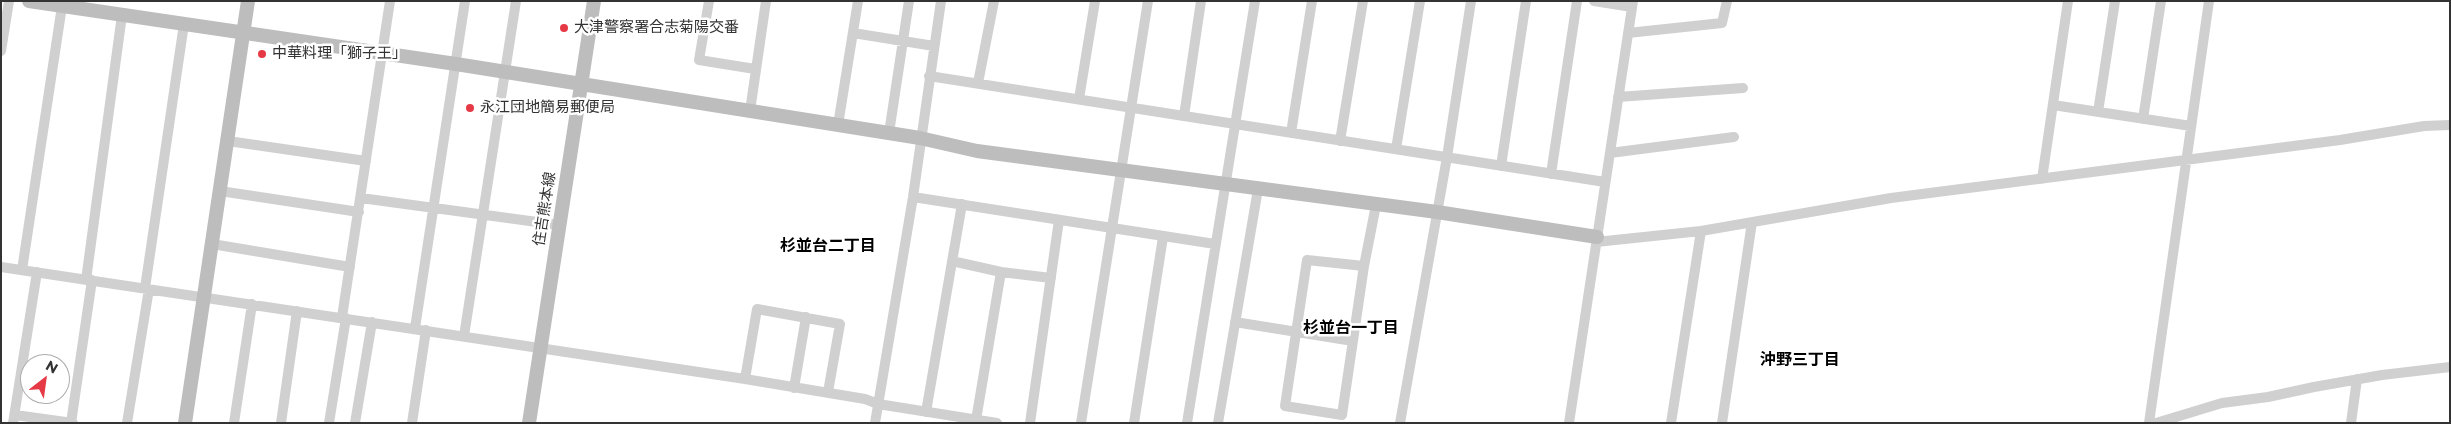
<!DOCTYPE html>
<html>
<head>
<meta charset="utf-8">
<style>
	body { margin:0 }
	#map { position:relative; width:2451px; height:424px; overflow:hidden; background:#fff; font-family:Montserrat,sans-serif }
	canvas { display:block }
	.frame { position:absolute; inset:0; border:2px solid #333; pointer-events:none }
	.north { position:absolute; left:20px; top:354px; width:50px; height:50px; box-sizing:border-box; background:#fff; border:1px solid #adadad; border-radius:50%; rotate:30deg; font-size:14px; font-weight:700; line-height:20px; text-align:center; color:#333 }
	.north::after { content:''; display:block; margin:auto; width:18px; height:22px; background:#e63946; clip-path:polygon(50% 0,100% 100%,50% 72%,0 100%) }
</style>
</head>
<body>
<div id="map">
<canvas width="2451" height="424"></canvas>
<div class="frame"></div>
<div class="north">N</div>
</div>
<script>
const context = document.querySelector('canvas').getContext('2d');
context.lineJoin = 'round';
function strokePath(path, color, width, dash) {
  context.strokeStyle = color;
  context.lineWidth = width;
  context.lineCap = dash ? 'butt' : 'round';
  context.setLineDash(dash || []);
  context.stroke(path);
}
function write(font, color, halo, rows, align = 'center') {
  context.font = font + ' Montserrat,"Noto Sans JP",sans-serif';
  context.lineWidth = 5;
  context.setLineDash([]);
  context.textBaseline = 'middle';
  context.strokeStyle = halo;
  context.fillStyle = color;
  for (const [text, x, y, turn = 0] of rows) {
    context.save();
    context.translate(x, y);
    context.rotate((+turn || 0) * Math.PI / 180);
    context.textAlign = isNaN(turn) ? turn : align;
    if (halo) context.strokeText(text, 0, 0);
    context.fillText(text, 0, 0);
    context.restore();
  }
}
strokePath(new Path2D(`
	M 709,1 L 699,60 L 755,69
	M 1594,1 L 1632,7
	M 853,33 L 934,46
	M 1628,33 L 1722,23 L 1727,1
	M 1,51 L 9,1
	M 929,76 L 1605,182
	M 978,83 L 994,1
	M 1618,97 L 1743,88
	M 1079,99 L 1095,1
	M 2053,105 L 2191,126
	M 750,111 L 766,1
	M 2098,112 L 2115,1
	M 1184,116 L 1201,1
	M 2143,119 L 2161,1
	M 838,125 L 858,1
	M 889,133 L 909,1
	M 1291,133 L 1312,1
	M 228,141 L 366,161
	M 1340,141 L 1363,1
	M 1396,149 L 1420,1
	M 1610,153 L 1734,137
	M 1501,166 L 1526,1
	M 1551,174 L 1577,1
	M 2042,179 L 2068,1
	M 220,191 L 359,212
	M 913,197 L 1215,244
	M 361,198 L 559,225
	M 1596,242 L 1701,231 L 1891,198 L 2340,140 L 2424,126 L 2450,125
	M 212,244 L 350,267
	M 1307,260 L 1364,266 L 1342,415 L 1285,406 Z
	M 952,261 L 1001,272 L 976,420
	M 1364,266 L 1376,205
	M 1,267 L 745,379 L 865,399 L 878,404 L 997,423
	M 22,270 L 62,6
	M 1001,272 L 1051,278
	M 86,280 L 122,15
	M 145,288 L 184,24
	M 342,317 L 390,1
	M 1235,322 L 1353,341
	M 415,328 L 465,1
	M 464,336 L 516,1
	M 745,379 L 757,309 L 840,324 L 828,392
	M 794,388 L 806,317
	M 926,412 L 962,204
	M 15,415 L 73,423
	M 13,423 L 37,272
	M 71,423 L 92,280
	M 127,423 L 149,289
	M 234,423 L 252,304
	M 281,423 L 297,311
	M 329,423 L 346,318
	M 355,423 L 372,322
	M 412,423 L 426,330
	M 875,423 L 913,197 L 941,1
	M 1030,423 L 1059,220
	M 1081,423 L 1148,1
	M 1134,423 L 1163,237
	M 1187,423 L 1255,1
	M 1218,423 L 1258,189
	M 1400,423 L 1447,157 L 1471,1
	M 1569,423 L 1633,1
	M 1671,423 L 1701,231
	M 1722,423 L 1752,222
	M 2149,423 L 2209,1
	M 2156,423 L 2222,403 L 2268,397 L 2314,387 L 2382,375 L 2450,367
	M 2351,423 L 2357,379`), '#d0d0d0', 10);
strokePath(new Path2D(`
	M 29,1 L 456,64 L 920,138 L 977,151 L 1437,212 L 1597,237
	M 185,423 L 248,1
	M 529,423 L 594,1`), '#bdbdbd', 14);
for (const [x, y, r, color] of [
	[564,28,5,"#e63946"],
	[262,54,5,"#e63946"],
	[470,108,5,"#e63946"]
]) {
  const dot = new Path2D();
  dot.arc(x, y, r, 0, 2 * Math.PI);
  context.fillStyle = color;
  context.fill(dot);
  strokePath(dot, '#fff', 2);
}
write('15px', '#333', '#fff', [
	["大津警察署合志菊陽交番",574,28],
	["中華料理「獅子王」",272,54],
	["永江団地簡易郵便局",480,108]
], 'left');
write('15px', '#333', '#fff', [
	["住吉熊本線",545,209,-81]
]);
write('bold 16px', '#000', '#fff', [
	["杉並台二丁目",828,246],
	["杉並台一丁目",1351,328],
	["沖野三丁目",1800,360]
]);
</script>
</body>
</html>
